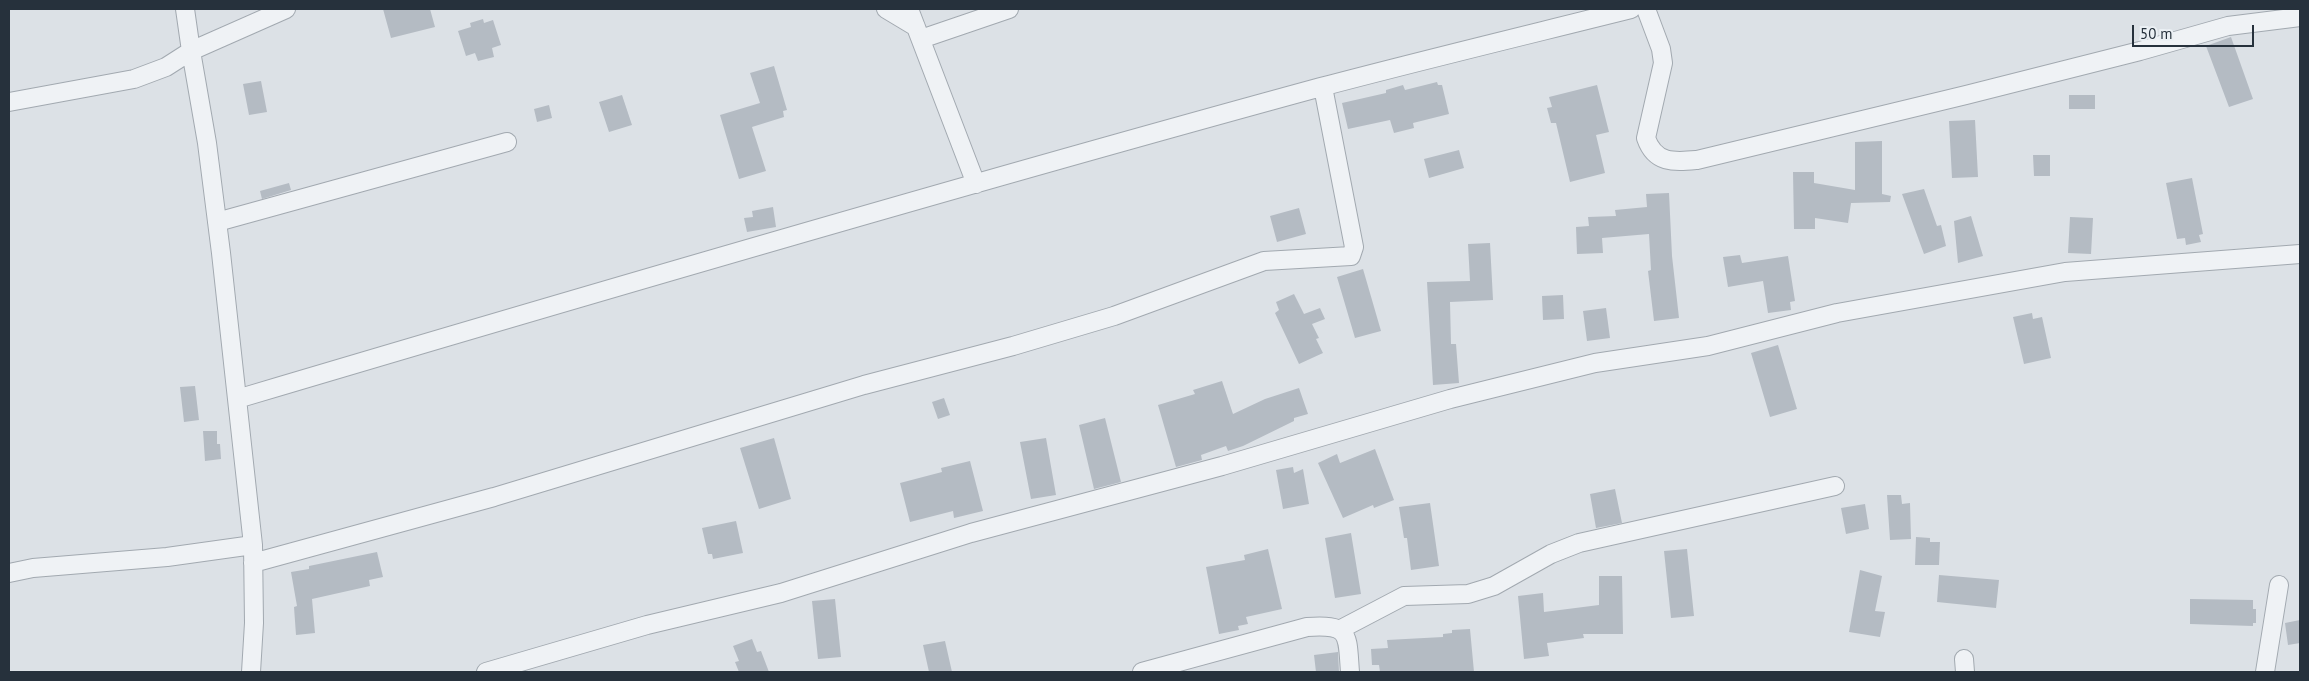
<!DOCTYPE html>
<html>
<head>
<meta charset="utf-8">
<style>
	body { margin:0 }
	#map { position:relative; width:2309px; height:681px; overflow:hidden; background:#dce1e6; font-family:"PT Sans",sans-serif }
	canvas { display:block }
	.frame { position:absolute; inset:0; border:10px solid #26313c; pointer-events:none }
	.scale { position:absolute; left:2132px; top:25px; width:122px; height:22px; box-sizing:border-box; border:2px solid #26313c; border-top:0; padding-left:6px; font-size:15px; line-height:18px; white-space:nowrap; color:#26313c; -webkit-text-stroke:4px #ebf0f4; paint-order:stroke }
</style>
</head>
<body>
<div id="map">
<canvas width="2309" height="681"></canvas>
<div class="frame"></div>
<div class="scale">50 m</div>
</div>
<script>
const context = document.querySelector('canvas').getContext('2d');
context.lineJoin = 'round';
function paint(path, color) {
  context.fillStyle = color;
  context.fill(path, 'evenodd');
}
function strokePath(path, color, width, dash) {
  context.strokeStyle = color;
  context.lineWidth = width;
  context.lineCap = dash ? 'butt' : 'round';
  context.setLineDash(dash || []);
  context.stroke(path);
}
paint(new Path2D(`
	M 383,9 L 430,9 L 435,27 L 391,38 Z
	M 483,19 L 484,23 L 493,20 L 501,45 L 492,48 L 494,57 L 478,61 L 475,53 L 466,56 L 458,31 L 471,27 L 470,23 Z
	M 2231,37 L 2253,99 L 2229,107 L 2206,46 Z
	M 774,66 L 787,110 L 783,111 L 784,117 L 752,127 L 766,171 L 739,179 L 720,115 L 760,103 L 750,73 Z
	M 261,81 L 267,112 L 249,115 L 243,84 Z
	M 1437,82 L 1438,85 L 1442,85 L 1449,114 L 1413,123 L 1414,128 L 1394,133 L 1390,120 L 1348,129 L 1342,103 L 1386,93 L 1386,90 L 1403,85 L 1405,90 Z
	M 1597,85 L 1609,132 L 1596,135 L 1605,173 L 1570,182 L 1556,123 L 1551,123 L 1547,108 L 1552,107 L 1549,97 Z
	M 622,95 L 632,125 L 609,132 L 599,102 Z
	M 2069,95 L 2095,95 L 2095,109 L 2069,109 Z
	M 549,105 L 552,118 L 537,122 L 534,109 Z
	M 1975,120 L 1978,177 L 1952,178 L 1949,121 Z
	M 1882,141 L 1882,194 L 1891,196 L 1890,202 L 1851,203 L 1848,223 L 1815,218 L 1815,229 L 1794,229 L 1793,172 L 1814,172 L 1814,183 L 1855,190 L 1855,142 Z
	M 1459,150 L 1464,168 L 1429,178 L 1424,159 Z
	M 2033,155 L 2050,155 L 2050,176 L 2034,176 Z
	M 2192,178 L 2203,234 L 2199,235 L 2201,242 L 2186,245 L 2185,238 L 2177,239 L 2166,183 Z
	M 289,183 L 291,190 L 262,199 L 260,191 Z
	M 1924,189 L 1937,226 L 1941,225 L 1946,246 L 1924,254 L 1902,194 Z
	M 1669,193 L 1672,256 L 1679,318 L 1654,321 L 1648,271 L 1651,270 L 1649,234 L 1602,238 L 1603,253 L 1577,254 L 1576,227 L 1589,226 L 1588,217 L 1616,216 L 1615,210 L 1647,207 L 1646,194 Z
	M 773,207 L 776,227 L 747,232 L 744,218 L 753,217 L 752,211 Z
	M 1299,208 L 1306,234 L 1277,242 L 1270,216 Z
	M 1971,216 L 1983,256 L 1958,263 L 1954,221 Z
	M 2070,217 L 2093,218 L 2091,254 L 2068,253 Z
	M 1490,243 L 1493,300 L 1450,302 L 1451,344 L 1456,344 L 1459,383 L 1433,385 L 1427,282 L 1470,281 L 1468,244 Z
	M 1740,255 L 1742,263 L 1788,256 L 1795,301 L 1790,302 L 1791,310 L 1768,313 L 1763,281 L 1728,287 L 1723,257 Z
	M 1363,269 L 1381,331 L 1355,338 L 1337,277 Z
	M 1294,294 L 1304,314 L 1320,308 L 1325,319 L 1312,324 L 1319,338 L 1316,339 L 1323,353 L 1299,364 L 1275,313 L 1279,310 L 1276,302 Z
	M 1563,295 L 1564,319 L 1543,320 L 1542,296 Z
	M 1606,308 L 1610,338 L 1587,341 L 1583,311 Z
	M 2032,313 L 2033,319 L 2042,317 L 2051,358 L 2024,364 L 2013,317 Z
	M 1778,345 L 1797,409 L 1770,417 L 1751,353 Z
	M 1222,381 L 1233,414 L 1265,399 L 1299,388 L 1308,414 L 1294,418 L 1294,421 L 1243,446 L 1228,451 L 1226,446 L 1201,455 L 1202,460 L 1176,467 L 1158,405 L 1195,394 L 1193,390 Z
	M 195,386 L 199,420 L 184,422 L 180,387 Z
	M 944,398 L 950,415 L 938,419 L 932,402 Z
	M 1105,418 L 1121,482 L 1094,489 L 1079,425 Z
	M 203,431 L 217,431 L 217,444 L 220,444 L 221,459 L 205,461 Z
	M 774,438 L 791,499 L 759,509 L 740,448 Z
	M 1046,438 L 1056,495 L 1031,499 L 1020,442 Z
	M 1375,449 L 1394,500 L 1374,508 L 1373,505 L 1343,518 L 1318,463 L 1337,454 L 1340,463 Z
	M 970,461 L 983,511 L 954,518 L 953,511 L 910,522 L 900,483 L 942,472 L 941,468 Z
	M 1293,467 L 1294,473 L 1303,469 L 1309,504 L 1283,509 L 1276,470 Z
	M 1615,489 L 1622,523 L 1596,528 L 1590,494 Z
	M 1887,495 L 1901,495 L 1902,504 L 1910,503 L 1911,539 L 1890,540 Z
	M 1430,503 L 1439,566 L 1411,570 L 1407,538 L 1404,538 L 1399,507 Z
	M 1865,504 L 1869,529 L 1846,534 L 1841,508 Z
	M 736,521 L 743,553 L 713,559 L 712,554 L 708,554 L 702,528 Z
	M 1351,533 L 1361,594 L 1335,598 L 1325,538 Z
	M 1916,537 L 1930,538 L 1930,542 L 1940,542 L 1939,565 L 1915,565 Z
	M 1268,549 L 1282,609 L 1246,617 L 1248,624 L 1238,626 L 1239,630 L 1219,634 L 1206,567 L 1245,560 L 1244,555 Z
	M 1687,549 L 1694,616 L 1671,618 L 1664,551 Z
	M 377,552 L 383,577 L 369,580 L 370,586 L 312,599 L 315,633 L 296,635 L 294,607 L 297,606 L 291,572 L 309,569 L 309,566 Z
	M 1860,570 L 1882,576 L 1875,611 L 1885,612 L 1880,637 L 1849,632 Z
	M 1939,575 L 1999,580 L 1996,608 L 1937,602 Z
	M 1599,576 L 1622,576 L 1623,634 L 1583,634 L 1584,638 L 1547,643 L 1549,656 L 1524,659 L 1518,596 L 1543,593 L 1544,612 L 1599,605 Z
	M 835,599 L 841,657 L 818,659 L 812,601 Z
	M 2190,599 L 2253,600 L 2253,609 L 2256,609 L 2256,623 L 2253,623 L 2253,626 L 2190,624 Z
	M 2300,620 L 2300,643 L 2288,645 L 2285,623 Z
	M 1470,629 L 1474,672 L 1380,672 L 1379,665 L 1372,665 L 1371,649 L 1388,648 L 1387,640 L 1443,637 L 1443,634 L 1452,633 L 1452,630 Z
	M 752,639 L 757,652 L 761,651 L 769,672 L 739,672 L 735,662 L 739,661 L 733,646 Z
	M 945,641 L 952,672 L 929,672 L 923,645 Z
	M 1338,652 L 1339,672 L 1316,672 L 1314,655 Z`), '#b4bbc3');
const minor = new Path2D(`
	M 185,9 L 191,51 L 207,143 L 221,253 L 253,545 L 254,623 L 251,672
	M 886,9 L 916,27
	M 909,9 L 976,184
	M 1646,9 L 1661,49 L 1663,63 L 1646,138 C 1655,164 1674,162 1697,160 L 1966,95 L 2140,51 L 2228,26 L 2300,17
	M 921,39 L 1009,9
	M 9,102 L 134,79 L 166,67 L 191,51 L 286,9
	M 217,222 L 507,142
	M 237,399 C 597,292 958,186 1321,87 C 1423,60 1527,35 1631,9
	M 253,563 L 494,497 L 864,385 L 1013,346 L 1114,316 L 1264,261 L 1351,256 L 1354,247 L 1323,87
	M 9,573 L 33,568 L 167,557 L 253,545
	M 1341,629 L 1404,596 L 1468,594 L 1494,586 L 1551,554 L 1579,543 L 1835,486
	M 1964,659 L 1965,672
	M 486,672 L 647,625 L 781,593 L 971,533 L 1222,466 L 1450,399 L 1595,363 L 1708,346 L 1837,313 L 2065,272 L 2300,254
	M 1142,672 L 1307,627 C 1351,624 1347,634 1350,672
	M 2265,672 L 2279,585`);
strokePath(minor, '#a2a9b0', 20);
strokePath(minor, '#eff2f5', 18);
</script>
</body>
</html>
